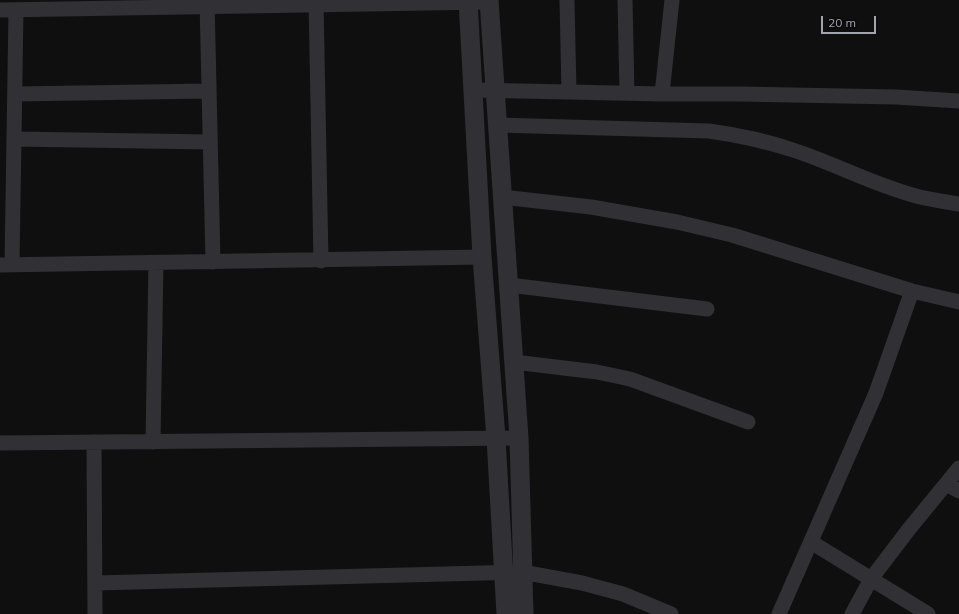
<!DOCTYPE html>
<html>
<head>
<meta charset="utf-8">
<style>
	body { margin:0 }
	#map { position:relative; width:959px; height:614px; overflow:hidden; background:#0f0f10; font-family:Mulish,sans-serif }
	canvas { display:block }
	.scale { position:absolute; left:821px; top:16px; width:55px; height:18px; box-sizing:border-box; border:2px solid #a2a5b0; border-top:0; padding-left:5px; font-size:12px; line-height:14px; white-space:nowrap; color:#a2a5b0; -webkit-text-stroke:3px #0b0a0b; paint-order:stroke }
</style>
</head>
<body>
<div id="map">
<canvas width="959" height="614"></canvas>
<div class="scale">20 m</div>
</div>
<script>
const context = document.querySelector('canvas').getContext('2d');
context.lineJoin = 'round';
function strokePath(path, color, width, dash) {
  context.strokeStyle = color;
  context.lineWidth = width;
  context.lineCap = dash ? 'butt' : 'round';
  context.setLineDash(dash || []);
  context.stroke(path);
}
strokePath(new Path2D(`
	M 207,0 L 213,262
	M 316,0 L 321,261
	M 567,0 L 569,92
	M 625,0 L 627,93
	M 0,10 L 489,2
	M 473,90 L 662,94 L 740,94 L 896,97 L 959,101
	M 15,94 L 209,91
	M 662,94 L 672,0
	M 497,125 L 709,131 C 738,135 766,141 793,150 C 836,164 876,186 920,197 C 933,200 946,202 959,204
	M 14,139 L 210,142
	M 502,197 L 591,207 L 677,222 L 732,235 L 912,291 L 959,302
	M 0,265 L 482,257
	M 12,265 L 16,10
	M 509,285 L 707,309
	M 514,362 L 597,372 L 630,379 L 748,422
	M 94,442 L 95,614
	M 153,442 L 156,263
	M 0,443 L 519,438
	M 946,484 L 959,491
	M 811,542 L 928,614
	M 95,583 L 522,572 L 582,583 L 623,594 L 671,614
	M 779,614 L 876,393 L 912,291
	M 852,614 L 871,579 L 909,529 L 959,468`), '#313135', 15);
strokePath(new Path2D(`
	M 468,0 L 482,257 L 496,438 L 506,614
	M 489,0 L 519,438 L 524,614`), '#313135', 19);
</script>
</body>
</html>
